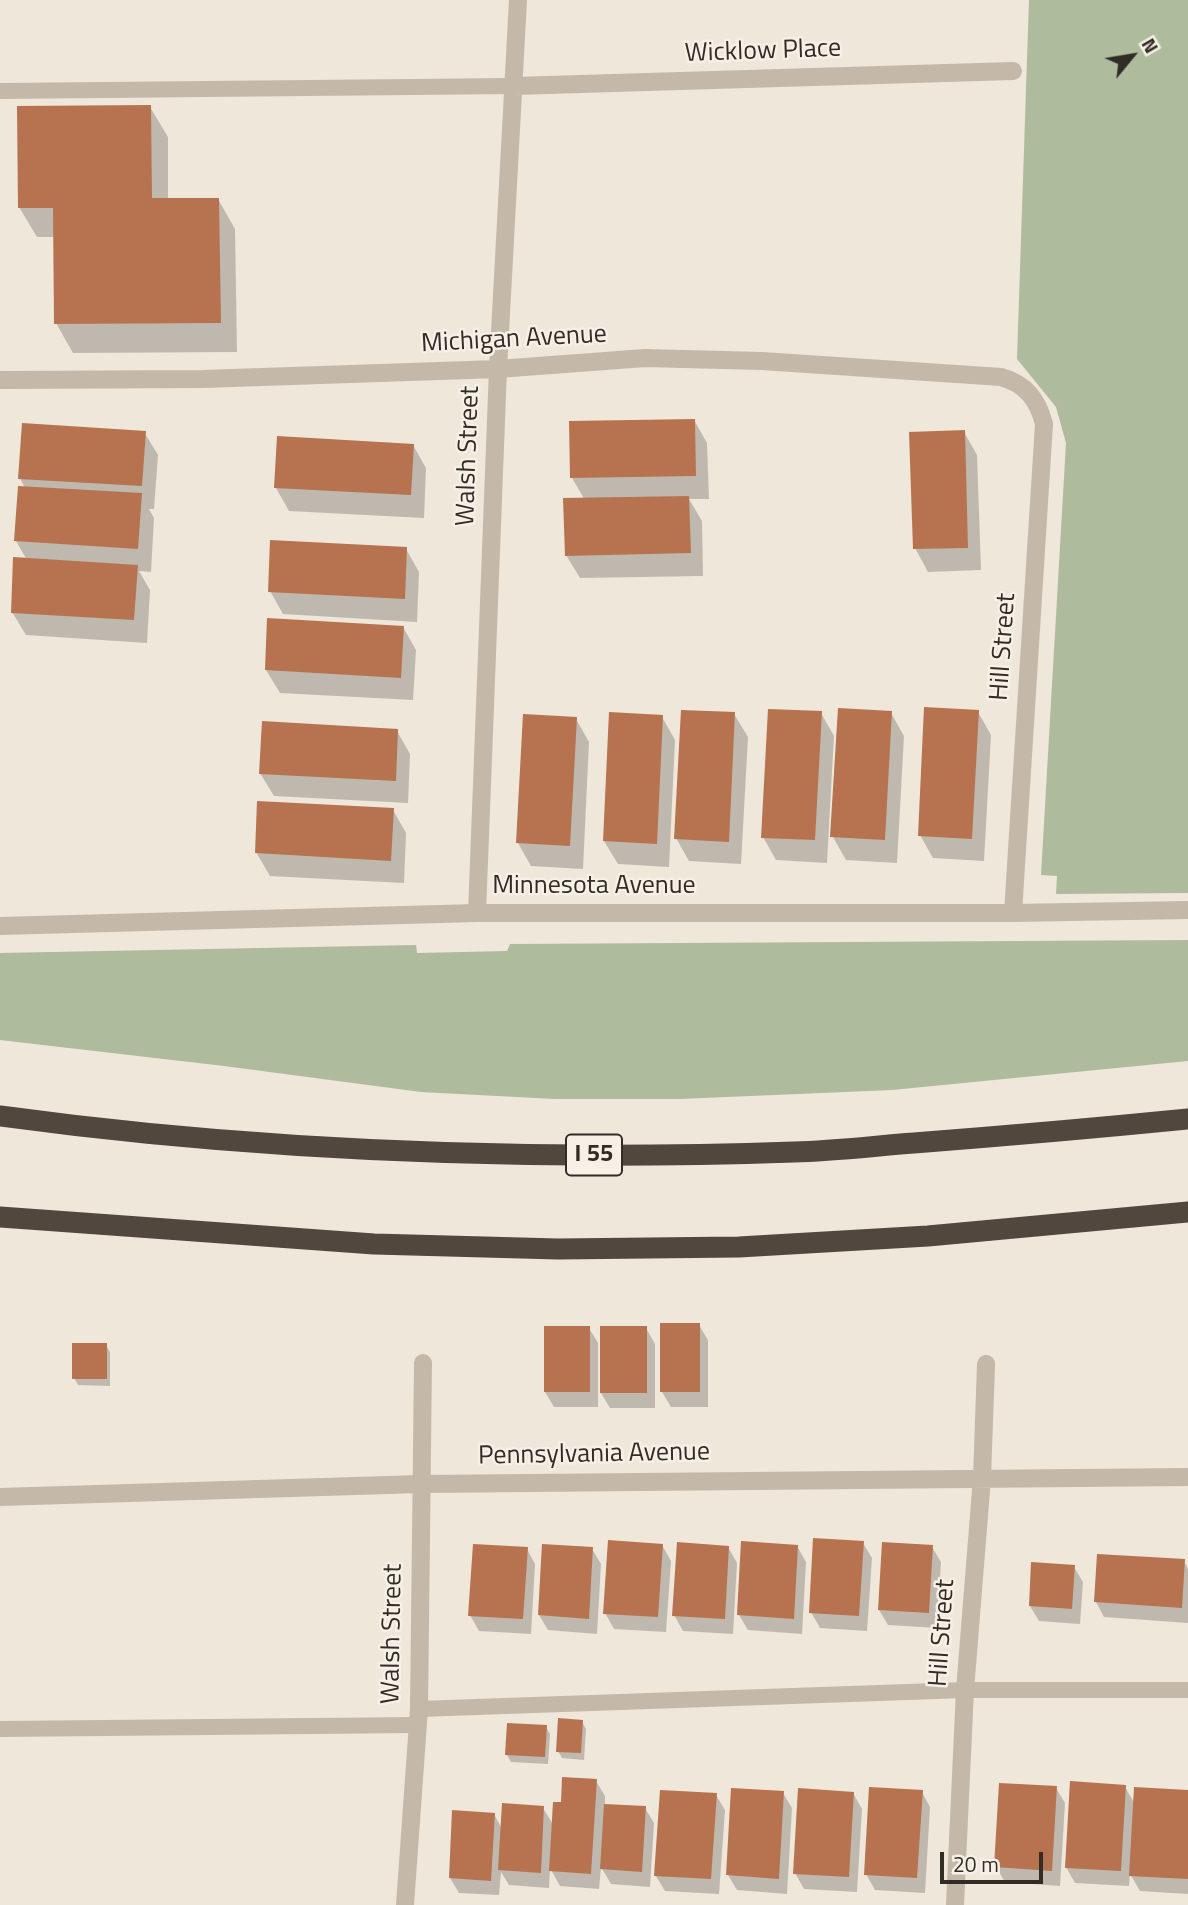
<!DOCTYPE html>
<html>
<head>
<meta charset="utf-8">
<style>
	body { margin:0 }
	#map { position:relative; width:1188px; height:1905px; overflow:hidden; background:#eee7da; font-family:"Titillium Web",sans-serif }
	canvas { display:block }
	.north { position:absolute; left:1097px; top:21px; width:70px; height:70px; -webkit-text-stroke:5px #f6f0e6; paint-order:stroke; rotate:60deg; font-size:19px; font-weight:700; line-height:28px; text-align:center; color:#322c27 }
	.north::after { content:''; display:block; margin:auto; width:24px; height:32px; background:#322c27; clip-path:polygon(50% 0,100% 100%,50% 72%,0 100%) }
	.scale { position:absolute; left:940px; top:1852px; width:103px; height:32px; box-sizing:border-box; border:4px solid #322c27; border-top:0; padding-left:9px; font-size:21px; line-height:24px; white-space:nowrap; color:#322c27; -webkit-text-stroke:5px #f6f0e6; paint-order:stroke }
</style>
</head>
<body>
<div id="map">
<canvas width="1188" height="1905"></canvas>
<div class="north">N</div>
<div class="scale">20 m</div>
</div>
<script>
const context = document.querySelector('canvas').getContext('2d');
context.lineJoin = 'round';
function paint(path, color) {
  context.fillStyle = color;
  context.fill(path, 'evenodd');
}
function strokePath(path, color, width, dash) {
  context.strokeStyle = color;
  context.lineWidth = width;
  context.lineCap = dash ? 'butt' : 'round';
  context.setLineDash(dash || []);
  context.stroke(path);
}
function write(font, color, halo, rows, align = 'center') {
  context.font = font + ' "Titillium Web",sans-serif';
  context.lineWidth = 5;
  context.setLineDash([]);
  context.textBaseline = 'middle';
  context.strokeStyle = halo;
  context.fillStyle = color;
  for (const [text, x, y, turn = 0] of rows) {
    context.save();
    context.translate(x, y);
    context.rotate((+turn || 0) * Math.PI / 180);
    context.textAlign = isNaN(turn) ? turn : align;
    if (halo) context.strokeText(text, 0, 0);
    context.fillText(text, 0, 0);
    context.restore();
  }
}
paint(new Path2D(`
	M 1029,0 L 1188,0 L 1188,893 L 1056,894 L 1057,876 L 1041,875 L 1066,443 L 1056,407 L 1017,359 Z
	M 1188,940 L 1188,1061 L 892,1090 L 679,1099 L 555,1099 L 421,1092 L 224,1066 L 0,1040 L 0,953 L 416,945 L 417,953 L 507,951 L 510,944 Z`), '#aebb9c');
paint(new Path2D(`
	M 150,107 L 168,137 L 168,199 L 218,199 L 235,229 L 237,352 L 73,353 L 56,323 L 55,237 L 37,237 L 19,207 Z
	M 694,420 L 707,443 L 709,499 L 689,499 L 702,521 L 703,576 L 580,578 L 566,555 L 585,500 L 572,478 L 571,423 Z
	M 144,432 L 158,455 L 154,509 L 149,509 L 154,518 L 151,572 L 139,571 L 150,590 L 147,643 L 26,635 L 12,612 L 27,560 L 16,541 L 25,488 L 20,478 Z
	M 964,432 L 977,455 L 981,570 L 928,572 L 915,548 Z
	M 413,445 L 426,468 L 424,518 L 289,511 L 276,488 Z
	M 406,549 L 419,572 L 417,622 L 283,614 L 270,591 Z
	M 403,627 L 416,650 L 413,700 L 280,693 L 266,670 Z
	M 978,712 L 991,735 L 984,861 L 933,858 L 920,835 Z
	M 821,713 L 834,736 L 827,863 L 776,860 L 763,837 Z
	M 891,713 L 904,736 L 897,863 L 846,860 L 830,832 L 832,832 Z
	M 734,714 L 748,737 L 741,864 L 689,861 L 676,838 Z
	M 662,717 L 675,740 L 669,867 L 618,864 L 604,841 Z
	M 576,719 L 589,742 L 583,869 L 531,866 L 518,843 Z
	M 397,731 L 410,754 L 408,803 L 274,796 L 260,773 Z
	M 393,810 L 406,833 L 404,883 L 270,876 L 256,852 Z
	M 699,1325 L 708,1340 L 708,1407 L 671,1407 L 662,1392 Z
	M 589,1328 L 598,1343 L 598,1407 L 554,1407 L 545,1392 Z
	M 646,1328 L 655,1344 L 655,1408 L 610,1408 L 601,1393 Z
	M 106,1345 L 110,1352 L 110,1386 L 78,1385 L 74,1378 Z
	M 863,1543 L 872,1558 L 867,1631 L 820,1628 L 811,1612 Z
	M 662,1545 L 671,1561 L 666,1632 L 614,1629 L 605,1613 Z
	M 797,1546 L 806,1562 L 802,1634 L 748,1630 L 739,1615 Z
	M 728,1547 L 737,1563 L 733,1634 L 683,1631 L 674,1615 Z
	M 932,1547 L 941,1562 L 937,1628 L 888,1625 L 879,1610 Z
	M 527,1549 L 535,1564 L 531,1634 L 479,1631 L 470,1615 Z
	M 592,1549 L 601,1564 L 597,1634 L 548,1630 L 539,1615 Z
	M 1184,1561 L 1188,1569 L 1188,1623 L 1104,1617 L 1096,1602 Z
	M 1074,1567 L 1083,1582 L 1080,1624 L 1039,1621 L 1030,1606 Z
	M 582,1722 L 586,1729 L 584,1760 L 562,1758 L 558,1751 Z
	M 546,1727 L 550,1734 L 548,1764 L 511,1762 L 507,1755 Z
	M 596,1781 L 605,1796 L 605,1805 L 645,1808 L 654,1823 L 650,1887 L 611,1884 L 601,1867 L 599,1889 L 560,1886 L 550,1868 L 549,1888 L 509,1885 L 501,1872 L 499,1895 L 459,1893 L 450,1878 L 494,1814 L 502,1829 L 543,1808 L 554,1826 L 562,1804 Z
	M 1125,1787 L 1135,1804 L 1188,1792 L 1188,1894 L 1140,1891 L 1130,1874 L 1129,1886 L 1075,1883 L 1066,1867 Z
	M 1056,1788 L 1065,1803 L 1060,1886 L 1005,1882 L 996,1867 Z
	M 922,1792 L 930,1807 L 925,1893 L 875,1890 L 866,1874 Z
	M 783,1793 L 792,1808 L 787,1894 L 737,1890 L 728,1875 Z
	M 853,1793 L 862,1809 L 857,1892 L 804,1889 L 795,1873 Z
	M 716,1795 L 725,1810 L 719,1894 L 665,1891 L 656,1876 Z`), '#0003');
paint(new Path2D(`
	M 151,105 L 152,198 L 219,198 L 221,323 L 54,324 L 53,208 L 18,208 L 17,106 Z
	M 695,419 L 696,476 L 570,478 L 569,421 Z
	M 22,423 L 146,431 L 142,486 L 18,479 Z
	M 965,430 L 968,548 L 913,549 L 909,432 Z
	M 277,436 L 414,444 L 411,495 L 274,488 Z
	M 18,486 L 142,493 L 138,549 L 14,541 Z
	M 689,496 L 691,553 L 565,556 L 563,498 Z
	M 270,540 L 407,547 L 405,599 L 268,592 Z
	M 13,557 L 138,565 L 134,620 L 11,613 Z
	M 267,618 L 404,626 L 401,678 L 265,670 Z
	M 924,707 L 979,710 L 972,839 L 918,836 Z
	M 838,708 L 892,711 L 885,840 L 830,837 Z
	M 768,709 L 822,711 L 815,840 L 761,838 Z
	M 681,710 L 735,712 L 729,842 L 674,839 Z
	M 609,712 L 663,715 L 657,844 L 603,841 Z
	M 523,714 L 577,717 L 570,846 L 516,843 Z
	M 262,721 L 398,729 L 396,781 L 259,774 Z
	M 257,801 L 394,808 L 391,861 L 255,853 Z
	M 660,1323 L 700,1323 L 700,1392 L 660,1392 Z
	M 544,1326 L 590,1326 L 590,1392 L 544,1392 Z
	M 600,1326 L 647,1326 L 647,1393 L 600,1393 Z
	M 72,1343 L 107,1343 L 107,1379 L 72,1379 Z
	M 813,1538 L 864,1541 L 859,1616 L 809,1613 Z
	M 608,1540 L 663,1544 L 658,1617 L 603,1614 Z
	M 741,1541 L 798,1545 L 794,1619 L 737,1615 Z
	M 677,1542 L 729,1546 L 725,1619 L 672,1616 Z
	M 882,1542 L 933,1545 L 929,1613 L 878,1610 Z
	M 473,1544 L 528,1547 L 523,1619 L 468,1616 Z
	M 542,1544 L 593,1547 L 589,1619 L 538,1615 Z
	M 1097,1554 L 1185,1559 L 1182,1608 L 1094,1602 Z
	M 1031,1562 L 1075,1565 L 1072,1609 L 1029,1606 Z
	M 558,1718 L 583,1720 L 581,1753 L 556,1752 Z
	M 507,1723 L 547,1725 L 545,1757 L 505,1755 Z
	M 562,1777 L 597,1779 L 591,1874 L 549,1871 L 553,1802 L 561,1802 Z
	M 1070,1781 L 1126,1785 L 1121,1871 L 1065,1868 Z
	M 999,1783 L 1057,1786 L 1052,1871 L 994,1867 Z
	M 869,1787 L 923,1790 L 917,1878 L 864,1875 Z
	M 1134,1787 L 1188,1790 L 1188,1879 L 1129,1876 Z
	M 731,1788 L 784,1791 L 779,1879 L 726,1875 Z
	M 798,1788 L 854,1792 L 849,1877 L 793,1874 Z
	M 660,1790 L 717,1793 L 711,1879 L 654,1876 Z
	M 502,1803 L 544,1806 L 541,1873 L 498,1870 Z
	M 604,1804 L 646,1806 L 642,1872 L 600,1869 Z
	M 452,1810 L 495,1813 L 491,1881 L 449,1878 Z`), '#b7724f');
strokePath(new Path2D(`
	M 0,91 L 514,86
	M 419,1709 L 965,1690 L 1188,1690
	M 0,1729 L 418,1725`), '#c4b8a8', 16);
strokePath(new Path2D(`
	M 514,86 L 1013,71
	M 0,380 L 203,379 L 498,369 L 645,358 L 762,361 L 1001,377 C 1026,384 1038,400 1044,424 L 1013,913
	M 477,913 L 498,369 L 518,0
	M 0,926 L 477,913 L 1013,913 L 1188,910
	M 0,1497 L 420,1484 L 1188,1477
	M 405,1905 L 419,1709 L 423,1363
	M 955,1905 L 965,1690 L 982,1478 L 986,1364`), '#c4b8a8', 18);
strokePath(new Path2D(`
	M 0,1116 C 263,1152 529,1161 794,1152 C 834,1151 874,1146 914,1143 C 1005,1136 1097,1128 1188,1119
	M 0,1217 L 374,1244 L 558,1249 L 739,1247 L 928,1236 L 1188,1212`), '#52473f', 21);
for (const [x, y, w] of [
	[594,1155,56]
]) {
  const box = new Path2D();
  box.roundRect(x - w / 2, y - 20.5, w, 41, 5);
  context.fillStyle = '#f6f0e6';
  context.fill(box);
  strokePath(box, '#322c27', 2);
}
write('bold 24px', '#322c27', null, [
	["I 55",594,1155]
]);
write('26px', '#322c27', '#f6f0e6', [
	["Wicklow Place",763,52,-2],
	["Michigan Avenue",514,340,-3],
	["Walsh Street",469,456,-88],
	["Hill Street",1004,647,-86],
	["Minnesota Avenue",594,887],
	["Pennsylvania Avenue",594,1455,-1],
	["Hill Street",943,1633,-86],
	["Walsh Street",393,1634,-89]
]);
</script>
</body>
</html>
